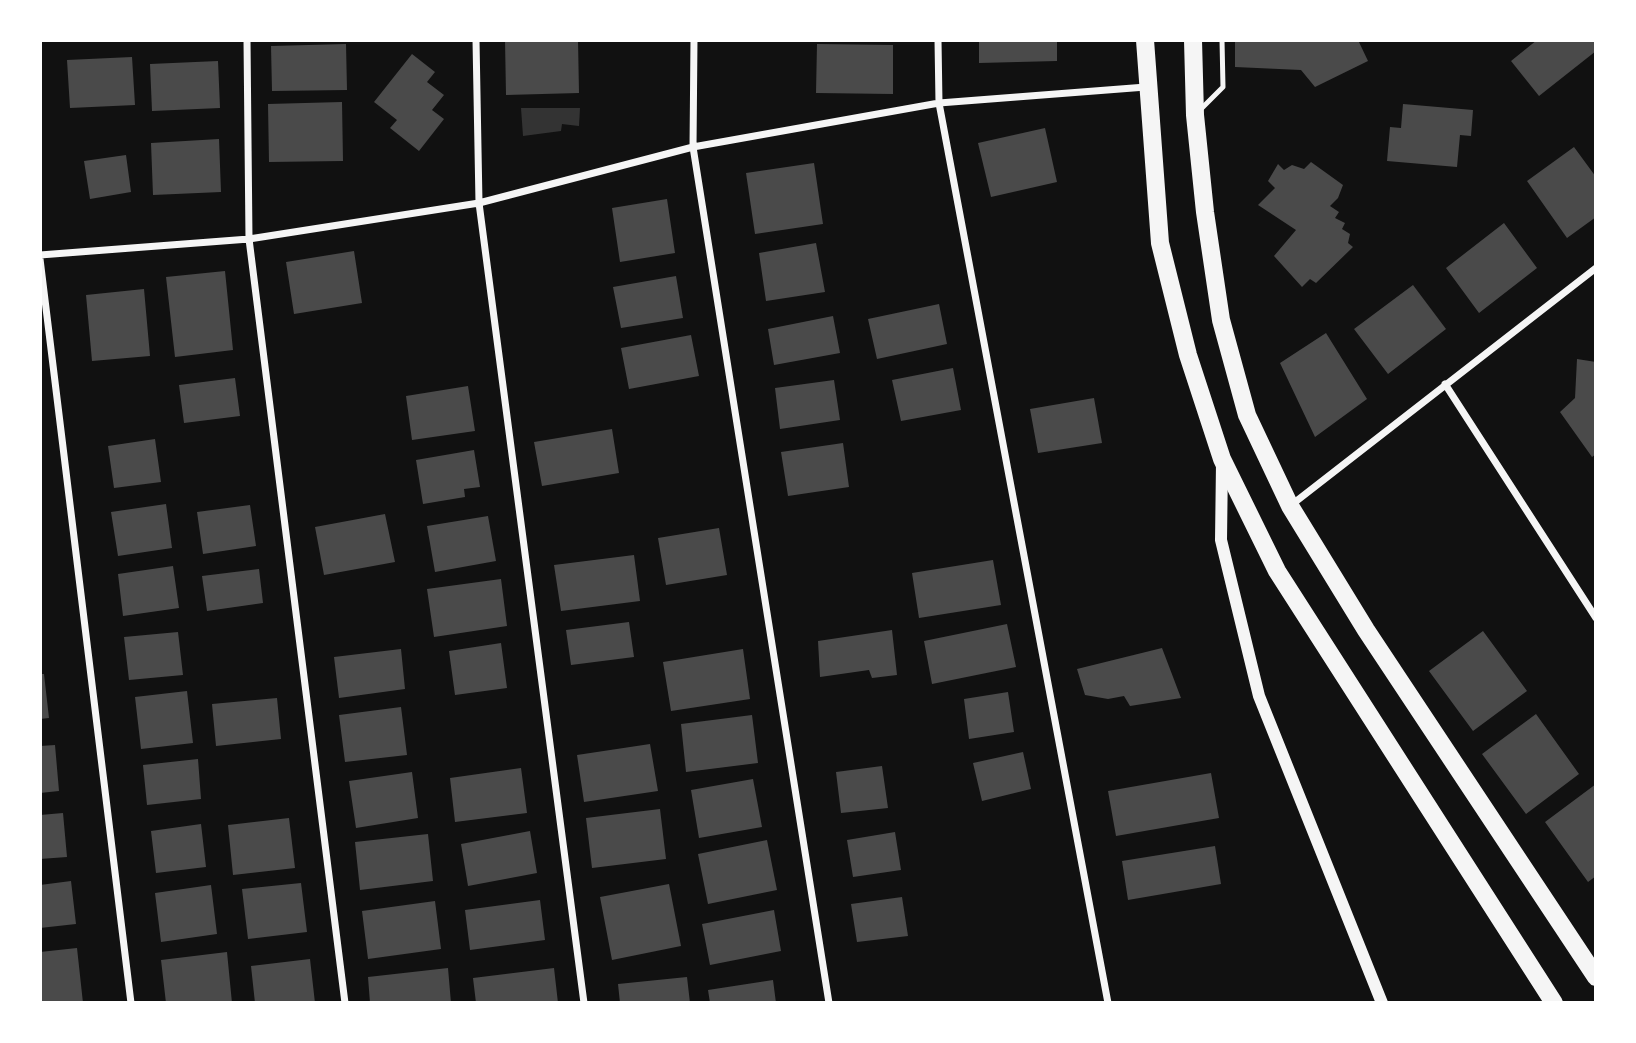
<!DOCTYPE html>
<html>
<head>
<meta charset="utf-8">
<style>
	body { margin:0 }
	#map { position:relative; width:1636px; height:1043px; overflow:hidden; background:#111; font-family:Barlow,sans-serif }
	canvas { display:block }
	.frame { position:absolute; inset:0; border:42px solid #fff; pointer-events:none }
</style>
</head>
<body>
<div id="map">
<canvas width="1636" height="1043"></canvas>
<div class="frame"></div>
</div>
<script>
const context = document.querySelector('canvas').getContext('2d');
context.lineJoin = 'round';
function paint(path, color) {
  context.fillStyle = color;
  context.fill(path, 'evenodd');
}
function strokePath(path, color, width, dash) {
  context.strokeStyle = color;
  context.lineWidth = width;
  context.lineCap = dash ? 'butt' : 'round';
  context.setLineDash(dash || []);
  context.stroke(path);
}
paint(new Path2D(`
	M 521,108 L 580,108 L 579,126 L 562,124 L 561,131 L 523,136 Z`), '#333');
paint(new Path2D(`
	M 505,40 L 578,40 L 579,93 L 506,95 Z
	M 979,40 L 1057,40 L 1057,61 L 979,63 Z
	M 1235,40 L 1358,40 L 1368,61 L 1315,87 L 1301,70 L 1235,67 Z
	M 1537,40 L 1596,40 L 1596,51 L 1539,96 L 1511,61 Z
	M 346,44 L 347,90 L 272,91 L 271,46 Z
	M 817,44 L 893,45 L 893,94 L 816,93 Z
	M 412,54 L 435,72 L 427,82 L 444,95 L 432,110 L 444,119 L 419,151 L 390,128 L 397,120 L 374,102 Z
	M 132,57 L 135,105 L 70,108 L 67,60 Z
	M 218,61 L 220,108 L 152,111 L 150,64 Z
	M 342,102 L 343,161 L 269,162 L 268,104 Z
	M 1403,104 L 1473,110 L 1471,136 L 1460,135 L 1457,167 L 1387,161 L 1390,127 L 1401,128 Z
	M 1045,128 L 1057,182 L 991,197 L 978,143 Z
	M 219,139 L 221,192 L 153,195 L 151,143 Z
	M 1574,147 L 1596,177 L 1596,217 L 1567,238 L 1527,181 Z
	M 126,155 L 131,192 L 90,199 L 84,161 Z
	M 1311,162 L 1343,185 L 1338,198 L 1330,206 L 1339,212 L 1335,218 L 1345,223 L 1342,229 L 1350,234 L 1348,243 L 1353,247 L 1316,283 L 1310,279 L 1302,287 L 1274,256 L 1296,230 L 1258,205 L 1275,188 L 1268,181 L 1278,164 L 1284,170 L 1292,165 L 1304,169 Z
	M 814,163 L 823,224 L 755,234 L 746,173 Z
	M 667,199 L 675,253 L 620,262 L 612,208 Z
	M 1504,223 L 1537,268 L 1479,313 L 1446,268 Z
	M 816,243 L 825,292 L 766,301 L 759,253 Z
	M 354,251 L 362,303 L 294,314 L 286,262 Z
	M 225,271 L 233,350 L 175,357 L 166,277 Z
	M 676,276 L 683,318 L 621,328 L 613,287 Z
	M 1413,285 L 1446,329 L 1388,374 L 1354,329 Z
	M 144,289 L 150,356 L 92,361 L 86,295 Z
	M 939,304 L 947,344 L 877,359 L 868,319 Z
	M 833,316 L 840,353 L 774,365 L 768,329 Z
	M 1326,333 L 1367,399 L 1315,437 L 1280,363 Z
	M 691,335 L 699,376 L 629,389 L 621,348 Z
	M 1577,359 L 1596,362 L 1596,454 L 1592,457 L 1560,412 L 1575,398 Z
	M 953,368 L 961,410 L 901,421 L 892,380 Z
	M 235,378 L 240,416 L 184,423 L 179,385 Z
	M 834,380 L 840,420 L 780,429 L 775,388 Z
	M 468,386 L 475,431 L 412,440 L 406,396 Z
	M 1094,398 L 1102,443 L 1038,453 L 1030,409 Z
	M 612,429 L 619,473 L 542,486 L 534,442 Z
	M 155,439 L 161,482 L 114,488 L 108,446 Z
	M 843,443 L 849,487 L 788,496 L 781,452 Z
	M 474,450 L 480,487 L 464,489 L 465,497 L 423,504 L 416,460 Z
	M 166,504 L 172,548 L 118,556 L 111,512 Z
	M 250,505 L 256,546 L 203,554 L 197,512 Z
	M 385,514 L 395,562 L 324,575 L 315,527 Z
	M 488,516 L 496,561 L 435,572 L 427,526 Z
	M 719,528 L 727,575 L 666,585 L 658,538 Z
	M 634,555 L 640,601 L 561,611 L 554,565 Z
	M 993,560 L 1001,605 L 919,618 L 912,573 Z
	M 173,566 L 179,608 L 123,616 L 118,574 Z
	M 259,569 L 263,603 L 207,611 L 202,576 Z
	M 501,579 L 507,626 L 434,637 L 427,589 Z
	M 629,622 L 634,657 L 571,665 L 566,630 Z
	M 1007,624 L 1016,667 L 932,684 L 924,641 Z
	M 892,630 L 897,675 L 872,678 L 869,670 L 820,677 L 818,641 Z
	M 1483,631 L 1527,691 L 1473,731 L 1429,671 Z
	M 178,632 L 183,675 L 129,680 L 124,637 Z
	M 501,643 L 507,688 L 455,695 L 449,651 Z
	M 1162,648 L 1181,698 L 1130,706 L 1124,696 L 1108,699 L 1085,695 L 1077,669 Z
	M 401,649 L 405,689 L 339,698 L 334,657 Z
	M 743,649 L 750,699 L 671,711 L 663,662 Z
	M 40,674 L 44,674 L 49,718 L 40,719 Z
	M 187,691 L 193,743 L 141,749 L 135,697 Z
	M 1008,692 L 1014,732 L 969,739 L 964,699 Z
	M 277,698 L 281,739 L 216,746 L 212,704 Z
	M 401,707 L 407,755 L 345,762 L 339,715 Z
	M 1536,714 L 1579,774 L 1526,814 L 1482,754 Z
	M 752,715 L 758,763 L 686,772 L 681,724 Z
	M 650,744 L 658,791 L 584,802 L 577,755 Z
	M 55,745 L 59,791 L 40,793 L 40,746 Z
	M 1023,752 L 1031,789 L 982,801 L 973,763 Z
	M 198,759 L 201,799 L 147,805 L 143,765 Z
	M 882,766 L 888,808 L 841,813 L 836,772 Z
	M 521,768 L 527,813 L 455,822 L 450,778 Z
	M 412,772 L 418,818 L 356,828 L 349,781 Z
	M 1211,773 L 1219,818 L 1116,836 L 1108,791 Z
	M 753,779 L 762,827 L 699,838 L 691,790 Z
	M 1596,784 L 1596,876 L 1588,882 L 1545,822 Z
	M 660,809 L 666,859 L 592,868 L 586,818 Z
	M 63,813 L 67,857 L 40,859 L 40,815 Z
	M 289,818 L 295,868 L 233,875 L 228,825 Z
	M 201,824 L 206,867 L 156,873 L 151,831 Z
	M 530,831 L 537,873 L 468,886 L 461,844 Z
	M 895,832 L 901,870 L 853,877 L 847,840 Z
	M 428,834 L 433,881 L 360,890 L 355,842 Z
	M 767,840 L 777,890 L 708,904 L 698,854 Z
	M 1215,846 L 1221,884 L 1128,900 L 1122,861 Z
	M 71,881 L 76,924 L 40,928 L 40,885 Z
	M 301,883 L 307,932 L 248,939 L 242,889 Z
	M 669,884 L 681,946 L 612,960 L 600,897 Z
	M 211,885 L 217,934 L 161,942 L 155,893 Z
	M 902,897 L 908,936 L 857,942 L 851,904 Z
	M 540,900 L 545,940 L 470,950 L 465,910 Z
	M 435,901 L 441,949 L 368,959 L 362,911 Z
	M 774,910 L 781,951 L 710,965 L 702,924 Z
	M 77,948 L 83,1003 L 40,1003 L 40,952 Z
	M 227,952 L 232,1003 L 166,1003 L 161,960 Z
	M 310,959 L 315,1003 L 255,1003 L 251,966 Z
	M 448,968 L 451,1003 L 370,1003 L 368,977 Z
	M 554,968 L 558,1003 L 476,1003 L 473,978 Z
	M 687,977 L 690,1003 L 620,1003 L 618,984 Z
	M 773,980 L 776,1003 L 710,1003 L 708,990 Z`), '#4a4a4a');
strokePath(new Path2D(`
	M 1200,110 L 1223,87 L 1222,40`), '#f5f5f5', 5);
strokePath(new Path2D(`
	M 247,40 L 249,239 L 345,1003
	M 476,40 L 479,203 L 584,1003
	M 694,40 L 693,147 L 829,1003
	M 938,40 L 939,103 L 1108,1003
	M 40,255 L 249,239 L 479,203 L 693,147 L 939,103 L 1146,87
	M 40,259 L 131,1003
	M 1445,384 L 1596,618
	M 1290,506 L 1596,268`), '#f5f5f5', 7);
strokePath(new Path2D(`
	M 1222,463 L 1221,540 L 1259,696 L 1382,1003`), '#f5f5f5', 12);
strokePath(new Path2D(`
	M 1145,40 L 1160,243 L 1188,355 L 1222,459 L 1277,571 L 1554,1003
	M 1193,40 L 1195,115 L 1205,212 L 1221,320 L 1247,415 L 1290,506 L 1366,630 L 1596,977`), '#f5f5f5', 18);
</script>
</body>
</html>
